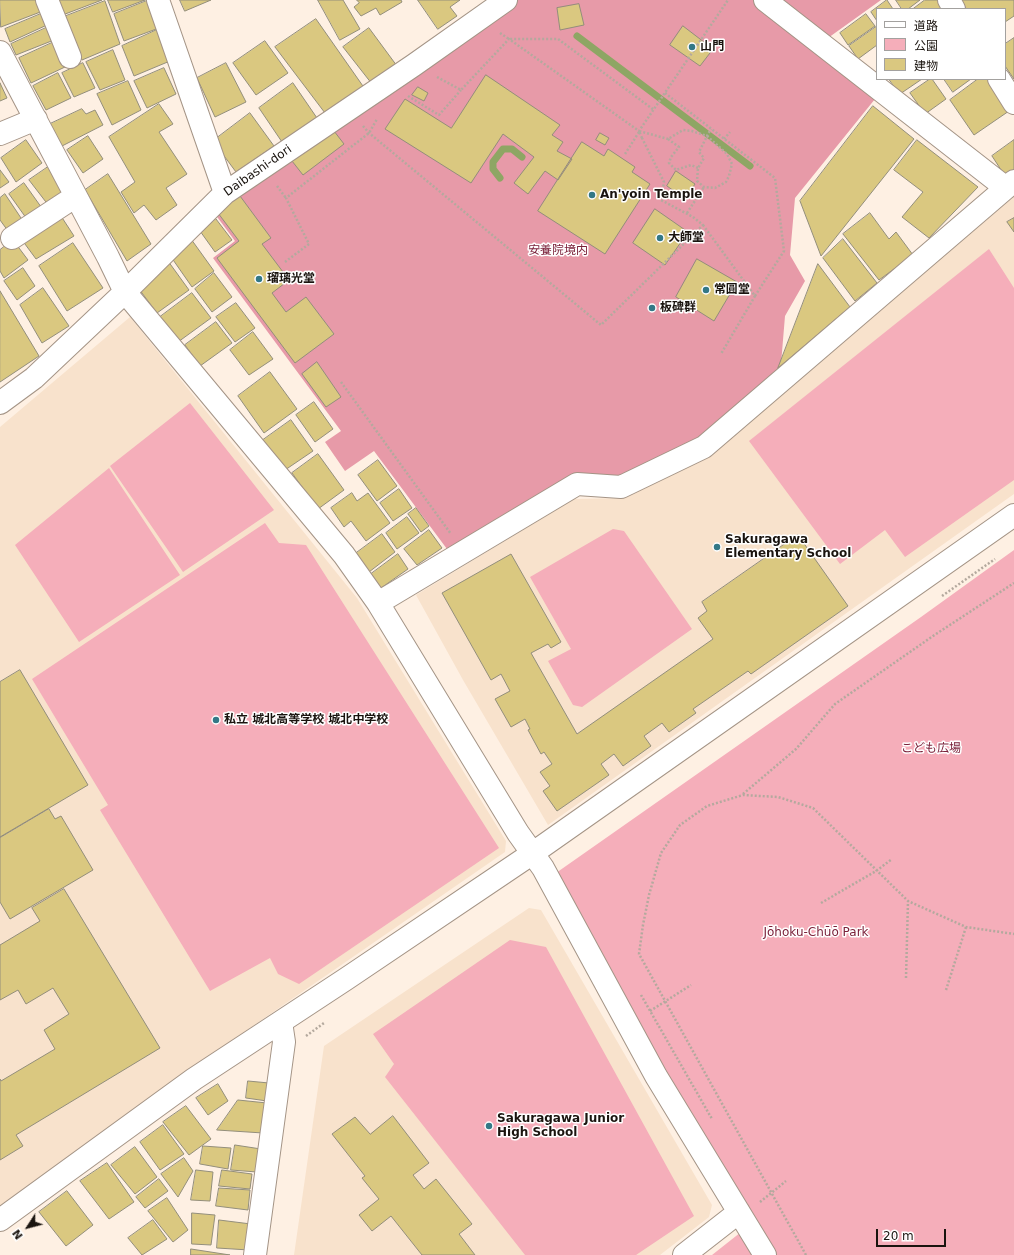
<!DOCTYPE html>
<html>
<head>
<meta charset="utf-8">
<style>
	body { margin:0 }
	#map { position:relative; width:1014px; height:1255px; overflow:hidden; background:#fef0e3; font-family:"DejaVu Sans","Noto Sans JP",sans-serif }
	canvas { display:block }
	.legend { position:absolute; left:876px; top:8px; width:130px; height:72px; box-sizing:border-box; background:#fff; border:1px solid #a3a19f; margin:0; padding:5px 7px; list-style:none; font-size:12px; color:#1a140f }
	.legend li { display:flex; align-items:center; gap:8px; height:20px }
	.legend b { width:20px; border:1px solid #a3a19f }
	.north { position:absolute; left:8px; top:1207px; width:40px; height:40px; -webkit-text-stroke:3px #fff; paint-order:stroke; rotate:234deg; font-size:11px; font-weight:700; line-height:16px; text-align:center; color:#1a140f }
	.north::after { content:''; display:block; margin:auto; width:14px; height:18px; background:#1a140f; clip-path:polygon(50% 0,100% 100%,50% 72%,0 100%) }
	.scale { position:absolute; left:876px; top:1229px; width:70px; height:18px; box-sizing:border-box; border:2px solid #1a140f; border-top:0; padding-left:5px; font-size:12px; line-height:14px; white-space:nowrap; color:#1a140f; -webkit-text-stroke:3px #fff; paint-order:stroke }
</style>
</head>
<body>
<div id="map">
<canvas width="1014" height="1255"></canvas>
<ul class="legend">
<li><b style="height:5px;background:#fff"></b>道路</li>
<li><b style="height:11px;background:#f5aeba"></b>公園</li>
<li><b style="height:11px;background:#dac880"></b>建物</li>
</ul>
<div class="north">N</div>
<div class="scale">20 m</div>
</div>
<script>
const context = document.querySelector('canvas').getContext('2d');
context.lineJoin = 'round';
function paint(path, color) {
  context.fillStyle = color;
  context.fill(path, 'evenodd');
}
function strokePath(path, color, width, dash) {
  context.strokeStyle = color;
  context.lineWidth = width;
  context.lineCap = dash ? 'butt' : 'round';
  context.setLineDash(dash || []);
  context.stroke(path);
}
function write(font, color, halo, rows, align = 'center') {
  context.font = font + ' "DejaVu Sans","Noto Sans JP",sans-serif';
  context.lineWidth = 3;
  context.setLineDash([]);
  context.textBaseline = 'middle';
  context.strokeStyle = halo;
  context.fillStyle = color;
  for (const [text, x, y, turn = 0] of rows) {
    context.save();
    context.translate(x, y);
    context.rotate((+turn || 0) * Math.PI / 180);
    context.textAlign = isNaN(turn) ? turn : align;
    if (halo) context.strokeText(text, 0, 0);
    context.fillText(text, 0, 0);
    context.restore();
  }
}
paint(new Path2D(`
	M 1014,197 L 1014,494 L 548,825 L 463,680 L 416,595 L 574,499 L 625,498 L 703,455 L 907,280 Z
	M 130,317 L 357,598 L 506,841 L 505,852 L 176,1079 L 0,1207 L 0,427 Z
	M 529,908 L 541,910 L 712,1205 L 709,1217 L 660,1255 L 294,1255 L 324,1046 Z`), '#f8e2cc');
paint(new Path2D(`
	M 989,249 L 1014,288 L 1014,480 L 905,557 L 885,530 L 840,564 L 749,441 Z
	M 190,403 L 274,510 L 183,572 L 110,466 Z
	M 109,468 L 180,575 L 79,642 L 15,545 Z
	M 265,523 L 279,543 L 306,545 L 499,848 L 299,984 L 278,974 L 270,958 L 210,991 L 100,810 L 108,805 L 32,679 Z
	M 613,529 L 624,531 L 692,629 L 582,707 L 573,705 L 548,661 L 571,649 L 530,577 Z
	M 1014,550 L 1014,1255 L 712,1255 L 755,1221 L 669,1076 L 556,873 L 921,617 Z
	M 510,940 L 546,947 L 694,1216 L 636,1255 L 525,1255 L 385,1077 L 394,1064 L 373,1034 Z`), '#f5aeba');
paint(new Path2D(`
	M 514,0 L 881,0 L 814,48 L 875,99 L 795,198 L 790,255 L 805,281 L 785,316 L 780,376 L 700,442 L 624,481 L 580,481 L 447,549 L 374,451 L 345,471 L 325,442 L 341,431 L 213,258 L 235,241 L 215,214 L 236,194 Z`), '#e79aa8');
strokePath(new Path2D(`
	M 577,36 L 750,166
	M 500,178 L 493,169 L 493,162 L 503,149 L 512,149 L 522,157`), '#8ea664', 7);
const building = new Path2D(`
	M 0,0 L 40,0 L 43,11 L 1,27 Z
	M 53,0 L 102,0 L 60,16 Z
	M 108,0 L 145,0 L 113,12 Z
	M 149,0 L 159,28 L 124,41 L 114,14 Z
	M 180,0 L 211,0 L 185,11 Z
	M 318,0 L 343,0 L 360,29 L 340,40 Z
	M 357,0 L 401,0 L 402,2 L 380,15 L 376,8 L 361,16 L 354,7 L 359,3 Z
	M 418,0 L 460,0 L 450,7 L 457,16 L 438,29 Z
	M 887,0 L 893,9 L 877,9 L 877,21 L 871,12 Z
	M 896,0 L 920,0 L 908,9 L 902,9 Z
	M 925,0 L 939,0 L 946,9 L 913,9 Z
	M 961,0 L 1014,0 L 1014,16 L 1005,22 L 1005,9 L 967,9 Z
	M 105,1 L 120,44 L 82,60 L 61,18 Z
	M 579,4 L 584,25 L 560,30 L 557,8 Z
	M 43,13 L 47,25 L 10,42 L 5,29 Z
	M 866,14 L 875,26 L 848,45 L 840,33 Z
	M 316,19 L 365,89 L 325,113 L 275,47 Z
	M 683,26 L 713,49 L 700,66 L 670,45 Z
	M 48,27 L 54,40 L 16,55 L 11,44 Z
	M 876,27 L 877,29 L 877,45 L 858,59 L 849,46 Z
	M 369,28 L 397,66 L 372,84 L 343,47 Z
	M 159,29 L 170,61 L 134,76 L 122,46 Z
	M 1014,38 L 1014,79 L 1005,66 L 1005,44 Z
	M 265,41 L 288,73 L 256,95 L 233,63 Z
	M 54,42 L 65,67 L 31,83 L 19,58 Z
	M 113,50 L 125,80 L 100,90 L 86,62 Z
	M 83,63 L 95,88 L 74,97 L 62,73 Z
	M 226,63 L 246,102 L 215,117 L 197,78 Z
	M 164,68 L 176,94 L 147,108 L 134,81 Z
	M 58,73 L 71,98 L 46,110 L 33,86 Z
	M 486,75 L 560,125 L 552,135 L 563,142 L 557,151 L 572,159 L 558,180 L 545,171 L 528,194 L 514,183 L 534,157 L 503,134 L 471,183 L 385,129 L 405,99 L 451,128 Z
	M 889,79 L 922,79 L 900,94 Z
	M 930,79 L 932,79 L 946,99 L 925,114 L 910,93 Z
	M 944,79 L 971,79 L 953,92 Z
	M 978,79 L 988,79 L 1009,111 L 974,135 L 950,100 Z
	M 128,81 L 141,110 L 112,125 L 97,94 Z
	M 0,83 L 7,98 L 0,101 Z
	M 293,83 L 317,118 L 282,142 L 259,108 Z
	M 418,87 L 428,93 L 424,101 L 412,95 Z
	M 159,104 L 173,124 L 159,132 L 187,174 L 166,188 L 177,205 L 156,220 L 144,205 L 134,213 L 121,192 L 135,182 L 109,137 Z
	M 873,106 L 914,139 L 821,256 L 800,201 Z
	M 82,109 L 86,114 L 95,110 L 103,125 L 62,146 L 50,124 Z
	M 250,113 L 274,146 L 236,172 L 213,141 Z
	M 334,131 L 344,144 L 303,175 L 292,161 Z
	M 600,133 L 609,138 L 605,145 L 596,140 Z
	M 88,136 L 103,159 L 83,173 L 67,150 Z
	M 26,140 L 42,163 L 16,182 L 1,158 Z
	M 917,140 L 978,187 L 929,238 L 902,217 L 923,192 L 894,170 Z
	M 1014,140 L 1014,170 L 1005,176 L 992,156 Z
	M 582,142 L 604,156 L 608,149 L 635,167 L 632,172 L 650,184 L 605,254 L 538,211 Z
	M 48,167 L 65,194 L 49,206 L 29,180 Z
	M 0,170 L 9,182 L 0,188 Z
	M 676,171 L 695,184 L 685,199 L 667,186 Z
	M 108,174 L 151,244 L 127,261 L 85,190 Z
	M 24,183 L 44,211 L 29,222 L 9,194 Z
	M 5,194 L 23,221 L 8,231 L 0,220 L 0,198 Z
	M 240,196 L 271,238 L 262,244 L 289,280 L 272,293 L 286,312 L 306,297 L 334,334 L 295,363 L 217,258 L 239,241 L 218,213 Z
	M 655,209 L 688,232 L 665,265 L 633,243 Z
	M 59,213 L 74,236 L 36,259 L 22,240 Z
	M 870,213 L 889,239 L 896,232 L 913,255 L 879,280 L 843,234 Z
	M 1014,218 L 1014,232 L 1007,222 Z
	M 216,219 L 232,240 L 215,252 L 200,231 Z
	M 191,239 L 214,271 L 192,287 L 169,254 Z
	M 843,239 L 877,283 L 855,301 L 823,258 Z
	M 13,240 L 28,260 L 4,278 L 0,271 L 0,250 Z
	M 73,243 L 103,288 L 67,311 L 39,266 Z
	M 697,259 L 737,282 L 714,321 L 676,297 Z
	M 168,261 L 189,290 L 157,313 L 136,285 Z
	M 818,264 L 850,307 L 778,368 Z
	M 23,268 L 35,286 L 17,300 L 4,281 Z
	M 214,273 L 232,297 L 212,312 L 195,289 Z
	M 43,288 L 69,326 L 42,343 L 20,305 Z
	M 0,291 L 39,356 L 0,382 Z
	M 192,293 L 211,318 L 178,342 L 160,317 Z
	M 236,303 L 255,328 L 235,342 L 216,317 Z
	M 216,322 L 232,343 L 200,366 L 185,345 Z
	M 253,332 L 273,359 L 249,375 L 230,350 Z
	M 317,362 L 341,397 L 326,407 L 302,374 Z
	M 270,372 L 297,409 L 264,433 L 238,396 Z
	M 314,402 L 333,429 L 315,442 L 296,415 Z
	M 291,420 L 313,451 L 285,470 L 263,440 Z
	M 318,454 L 344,490 L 318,509 L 292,473 Z
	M 378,460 L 397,486 L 377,501 L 358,475 Z
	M 399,489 L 412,508 L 393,521 L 380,503 Z
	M 352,493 L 357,501 L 368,493 L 390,523 L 366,541 L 351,521 L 344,527 L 331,508 Z
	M 416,508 L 429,526 L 421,532 L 408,514 Z
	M 407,517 L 419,533 L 397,549 L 386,533 Z
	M 429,530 L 442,548 L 417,565 L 404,549 Z
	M 382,534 L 395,552 L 369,572 L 355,554 Z
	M 798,535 L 848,606 L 751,674 L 748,671 L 693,709 L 696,713 L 669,732 L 662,723 L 644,736 L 651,746 L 623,766 L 614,754 L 601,764 L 609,775 L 557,811 L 543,791 L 550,786 L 540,772 L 552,764 L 544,752 L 541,754 L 528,730 L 530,729 L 525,719 L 511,727 L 495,699 L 510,691 L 501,674 L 491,680 L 442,593 L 511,554 L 561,642 L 551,648 L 548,644 L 531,653 L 577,734 L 713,639 L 698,618 L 707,611 L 702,602 Z
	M 398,554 L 408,569 L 381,588 L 371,574 Z
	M 20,670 L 88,785 L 0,837 L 0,682 Z
	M 49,809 L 55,819 L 61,816 L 93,870 L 10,919 L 0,902 L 0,838 Z
	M 64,889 L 160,1048 L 16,1135 L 23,1146 L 0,1160 L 0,1079 L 1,1081 L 55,1049 L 44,1030 L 69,1014 L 53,988 L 26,1004 L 18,990 L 0,1000 L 0,945 L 40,921 L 32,908 Z
	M 248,1081 L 269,1083 L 267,1101 L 246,1098 Z
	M 218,1084 L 228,1101 L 208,1115 L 196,1098 Z
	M 238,1100 L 267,1103 L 263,1133 L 217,1130 Z
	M 186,1106 L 211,1139 L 189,1155 L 163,1122 Z
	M 393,1116 L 429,1163 L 413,1175 L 424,1189 L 436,1179 L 472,1224 L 459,1234 L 475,1255 L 422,1255 L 391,1216 L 372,1231 L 359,1215 L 379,1199 L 362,1178 L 365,1176 L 332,1134 L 355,1117 L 370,1134 Z
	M 163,1125 L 184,1154 L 160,1170 L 140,1142 Z
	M 235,1145 L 261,1149 L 257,1172 L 231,1170 Z
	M 203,1146 L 231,1148 L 228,1169 L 200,1164 Z
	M 135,1147 L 157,1177 L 135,1194 L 111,1165 Z
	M 184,1158 L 193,1171 L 178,1197 L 161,1174 Z
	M 107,1163 L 134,1202 L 109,1219 L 80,1181 Z
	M 196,1170 L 213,1172 L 210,1201 L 191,1200 Z
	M 222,1170 L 252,1174 L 250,1189 L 219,1186 Z
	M 159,1179 L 168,1191 L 145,1208 L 136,1197 Z
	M 219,1188 L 250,1190 L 248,1210 L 216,1206 Z
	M 67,1191 L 93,1225 L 66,1246 L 39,1212 Z
	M 167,1198 L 188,1230 L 173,1242 L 148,1211 Z
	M 192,1213 L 215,1215 L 211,1245 L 192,1244 Z
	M 153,1220 L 167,1239 L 142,1255 L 128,1238 Z
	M 219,1220 L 251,1224 L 249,1250 L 217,1248 Z
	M 191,1249 L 230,1255 L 191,1255 Z`);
paint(building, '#dac880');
strokePath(building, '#938e7b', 1);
const minor = new Path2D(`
	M 47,0 L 70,57
	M 158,0 L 225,193
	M 765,0 L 1006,188
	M 949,0 L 954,9
	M 0,52 L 108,257 L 125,292 L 344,555 L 378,603 L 518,833 L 543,868 L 656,1076 L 765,1255
	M 999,79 L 1014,103
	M 0,134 L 36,119
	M 12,238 L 76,196
	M 0,403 L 34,378 L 125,292 L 225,193 L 414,65 L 506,0
	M 378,603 L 577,484 L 621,487 L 704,447 L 1014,181
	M 0,1220 L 194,1079 L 346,979 L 533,853 L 1014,515
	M 255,1255 L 284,1042 L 281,1022
	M 684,1255 L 739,1212`);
strokePath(minor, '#a49486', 24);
strokePath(new Path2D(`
	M 500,33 L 509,39 L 558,39 L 654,110
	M 437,77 L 461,90 L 509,39 L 639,131 L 728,0
	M 665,93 L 775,178 L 784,251 L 755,296
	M 408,96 L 439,115 L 461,90
	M 363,126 L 369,133 L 601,325 L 703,225 L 693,217 L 661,200 L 664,182 L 642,138
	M 707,136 L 727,154 L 732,164 L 729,176 L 726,182 L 715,188 L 704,187 L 697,181 L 698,168 L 704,158 L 699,152 Z
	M 642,138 L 639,131 L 668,139
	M 724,139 L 730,132
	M 625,154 L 639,132
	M 698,168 L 691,165 L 676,170 L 669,163 L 671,157 L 679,147 L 668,139 L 683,130 L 692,131 L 707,136 L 711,129
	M 277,186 L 286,198
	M 687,213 L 704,187
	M 703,225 L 755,296 L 721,354
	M 285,262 L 309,244 L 286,198 L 369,133 L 377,119
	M 341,382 L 451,534
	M 942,596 L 995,559
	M 743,794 L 796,749 L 835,704 L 933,636 L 1014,583
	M 821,903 L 876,871 L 892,859
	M 906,978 L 908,901
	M 946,990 L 966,927
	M 641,995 L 712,1119
	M 650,1011 L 691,985
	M 306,1036 L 324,1023
	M 760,1202 L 786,1181
	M 806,1255 L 639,954 L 643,925 L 649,895 L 661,853 L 680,825 L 707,806 L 743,795 L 778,797 L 813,808 L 908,901 L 966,927 L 1014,934`), '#b4a99e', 2.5, [2, 2]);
strokePath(minor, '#fff', 22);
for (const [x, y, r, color] of [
	[692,47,4,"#337886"],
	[592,195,4,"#337886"],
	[660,238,4,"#337886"],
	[259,279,4,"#337886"],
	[706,290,4,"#337886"],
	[652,308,4,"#337886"],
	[717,547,4,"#337886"],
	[216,720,4,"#337886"],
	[489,1126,4,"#337886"]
]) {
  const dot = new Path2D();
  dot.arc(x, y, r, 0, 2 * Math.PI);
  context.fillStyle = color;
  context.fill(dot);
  strokePath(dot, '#fff', 1.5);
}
write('bold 12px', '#1a140f', '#fff', [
	["山門",700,47],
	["An'yoin Temple",600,195],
	["大師堂",668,238],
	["瑠璃光堂",267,279],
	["常圓堂",714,290],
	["板碑群",660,308],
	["Sakuragawa",725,540],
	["Elementary School",725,554],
	["私立 城北高等学校 城北中学校",224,720],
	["Sakuragawa Junior",497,1119],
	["High School",497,1133]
], 'left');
write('12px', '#1a140f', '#fff', [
	["Daibashi-dori",258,171,-35]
]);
write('12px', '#7b223b', '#fff', [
	["安養院境内",558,251],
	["こども広場",931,749],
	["Jōhoku-Chūō Park",816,933]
]);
</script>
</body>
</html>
